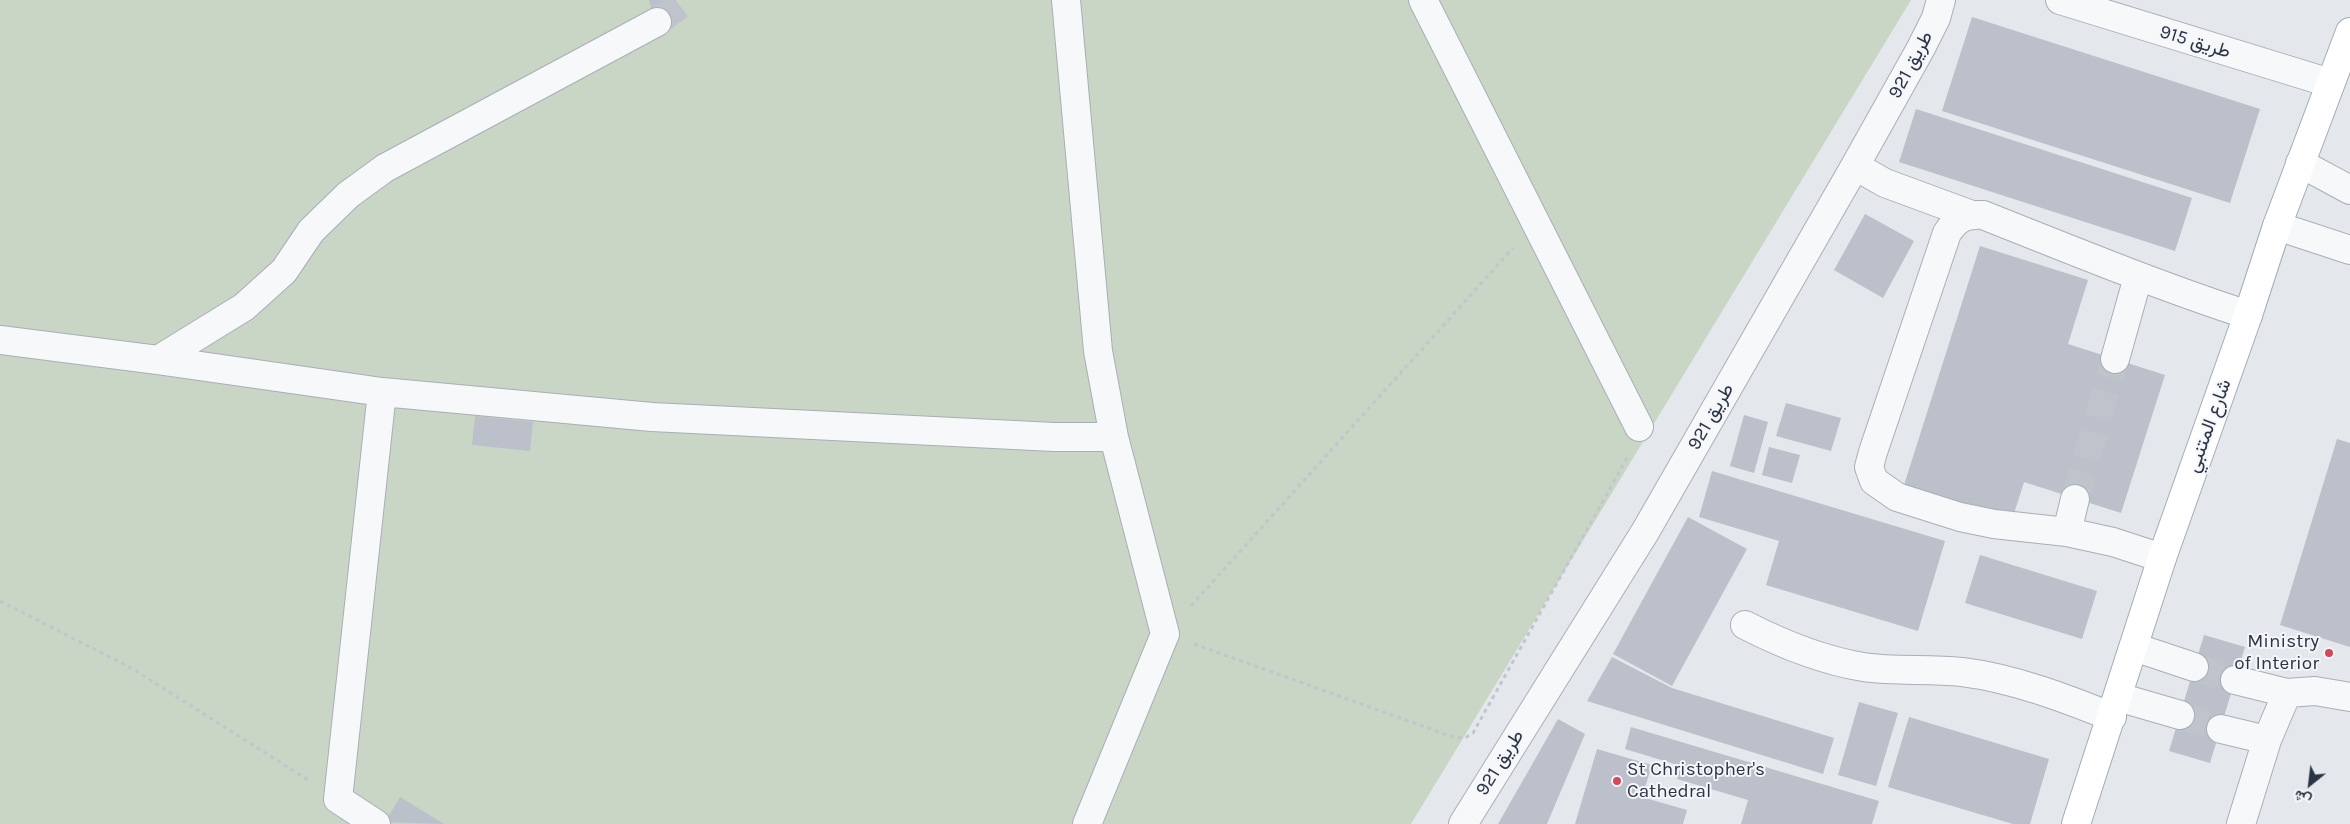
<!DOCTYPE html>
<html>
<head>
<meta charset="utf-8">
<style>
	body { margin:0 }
	#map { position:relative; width:2350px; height:824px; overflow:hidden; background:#e4e7ec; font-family:Karla,Vazirmatn,sans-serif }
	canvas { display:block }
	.north { position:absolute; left:2285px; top:759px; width:50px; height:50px; -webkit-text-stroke:4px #f4f6f9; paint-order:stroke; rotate:209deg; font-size:14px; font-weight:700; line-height:20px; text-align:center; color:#2b3445 }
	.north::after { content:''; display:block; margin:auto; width:18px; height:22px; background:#2b3445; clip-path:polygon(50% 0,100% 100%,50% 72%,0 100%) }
</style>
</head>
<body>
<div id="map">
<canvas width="2350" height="824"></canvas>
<div class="north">ش</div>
</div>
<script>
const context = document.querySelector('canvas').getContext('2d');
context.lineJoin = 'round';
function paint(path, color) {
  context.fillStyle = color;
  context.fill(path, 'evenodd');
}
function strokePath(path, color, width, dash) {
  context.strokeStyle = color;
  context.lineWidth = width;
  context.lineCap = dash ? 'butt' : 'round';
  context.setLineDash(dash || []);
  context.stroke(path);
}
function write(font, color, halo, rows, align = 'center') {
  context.font = font + ' Karla,Vazirmatn,sans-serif';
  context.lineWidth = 4;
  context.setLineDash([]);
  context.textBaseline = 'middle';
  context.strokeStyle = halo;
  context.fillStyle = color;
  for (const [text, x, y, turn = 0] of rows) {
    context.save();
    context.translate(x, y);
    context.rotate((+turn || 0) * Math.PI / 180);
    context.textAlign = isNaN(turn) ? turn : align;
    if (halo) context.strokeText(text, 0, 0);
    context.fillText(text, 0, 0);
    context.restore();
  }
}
paint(new Path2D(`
	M 0,0 L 1911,0 L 1411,824 L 0,824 Z`), '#c9d6c5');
paint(new Path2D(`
	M 649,0 L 667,0 L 652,11 Z
	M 1972,17 L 2260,109 L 2230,203 L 1942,111 Z
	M 1916,109 L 2192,198 L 2175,251 L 1899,162 Z
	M 1865,214 L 1914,241 L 1883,298 L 1834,270 Z
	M 1980,246 L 2088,280 L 2068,344 L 2165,375 L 2121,513 L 2024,482 L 2012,520 L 1904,485 Z
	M 1786,403 L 1841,418 L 1831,451 L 1776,436 Z
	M 1744,415 L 1768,422 L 1754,473 L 1730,466 Z
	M 475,416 L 533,422 L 530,451 L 472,445 Z
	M 2337,439 L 2350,443 L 2350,647 L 2280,625 Z
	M 1769,447 L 1800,455 L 1792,483 L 1762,475 Z
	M 1712,471 L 1945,541 L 1918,631 L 1766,585 L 1779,541 L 1699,517 Z
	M 1688,517 L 1747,549 L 1672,686 L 1613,654 Z
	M 1980,555 L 2097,591 L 2082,639 L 1965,603 Z
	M 2204,635 L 2245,647 L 2210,763 L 2169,751 Z
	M 1612,657 L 1672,688 L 1834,738 L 1823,774 L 1587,701 Z
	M 1859,702 L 1898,713 L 1876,786 L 1838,775 Z
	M 1909,717 L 2049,759 L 2030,824 L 2013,824 L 1888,787 Z
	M 1558,719 L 1585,734 L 1547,824 L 1498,824 Z
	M 1631,727 L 1879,801 L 1872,824 L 1741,824 L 1748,800 L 1677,779 L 1681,766 L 1625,749 Z
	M 1597,749 L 1652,765 L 1642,797 L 1687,810 L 1683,824 L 1575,824 Z
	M 400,797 L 444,824 L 385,822 Z`), '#bbc0ca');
strokePath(new Path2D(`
	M 657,22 L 686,0
	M 2075,499 L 2115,359
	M 2194,667 L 2235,680
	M 2180,715 L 2221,729`), '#bfc3cb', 28, [28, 14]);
const minor = new Path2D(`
	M 1066,0 L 1098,351 L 1114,437 L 1165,634 L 1087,824
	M 1423,0 L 1639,427
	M 2060,0 L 2330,83
	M 2300,163 L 2350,190
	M 1855,166 L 1885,183 L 1969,214
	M 2277,226 L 2350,250
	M 0,340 L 158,360 L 382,392 L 652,417 L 1054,437 L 1114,437
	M 2115,359 L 2138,277
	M 158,360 L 244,307 L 284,271 L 311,231 L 348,195 L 385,168 L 657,22
	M 2067,532 L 2075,499
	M 2162,558 L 2113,542 L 2067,532 L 1994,524 L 1960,517 L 1897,497 L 1874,481 L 1869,467 L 1873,452 L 1947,233 C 1957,218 1965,214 1983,215 C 2071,250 2159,286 2248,315
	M 1745,625 C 1782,644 1821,660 1863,667 C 1896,672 1929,668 1962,672 C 2012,678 2065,698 2112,717
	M 2134,647 L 2194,667
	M 2235,680 L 2287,693 L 2315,691 L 2350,697
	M 2118,697 L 2180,715
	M 2221,729 L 2267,740
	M 376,824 L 338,799 L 382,392
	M 1463,824 L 1645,532 L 1855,166 L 1921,48 L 1936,18 L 1941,0
	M 2241,824 L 2267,740 L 2287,693`);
const major = new Path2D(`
	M 2076,824 L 2162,558 L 2248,315 L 2277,226 L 2350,32`);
strokePath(minor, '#a9aeb7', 30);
strokePath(major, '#a3abb8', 30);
strokePath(new Path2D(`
	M 0,601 L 133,669 L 308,780
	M 1191,606 L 1513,248
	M 1194,644 L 1453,737 L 1465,738 L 1473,733 L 1628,456`), '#c2c5cb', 3, [4, 4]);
strokePath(minor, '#f7f8fa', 28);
strokePath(major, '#fff', 28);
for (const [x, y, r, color] of [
	[2329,653,5,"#d1495b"],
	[1617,781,5,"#d1495b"]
]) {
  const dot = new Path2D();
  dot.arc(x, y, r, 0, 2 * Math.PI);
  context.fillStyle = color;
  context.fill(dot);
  strokePath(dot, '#f4f6f9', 2);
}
write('19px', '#2b3445', '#f4f6f9', [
	["طريق 915",2195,42,17],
	["طريق 921",1911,65,-62],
	["طريق 921",1711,417,-60],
	["شارع المتنبي",2209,426,-70],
	["طريق 921",1500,763,-58]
]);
write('19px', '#2b3445', '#f4f6f9', [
	["Ministry",2319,642],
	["of Interior",2319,664],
	["St Christopher's",1627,770,"left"],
	["Cathedral",1627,792,"left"]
], 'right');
</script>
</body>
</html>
